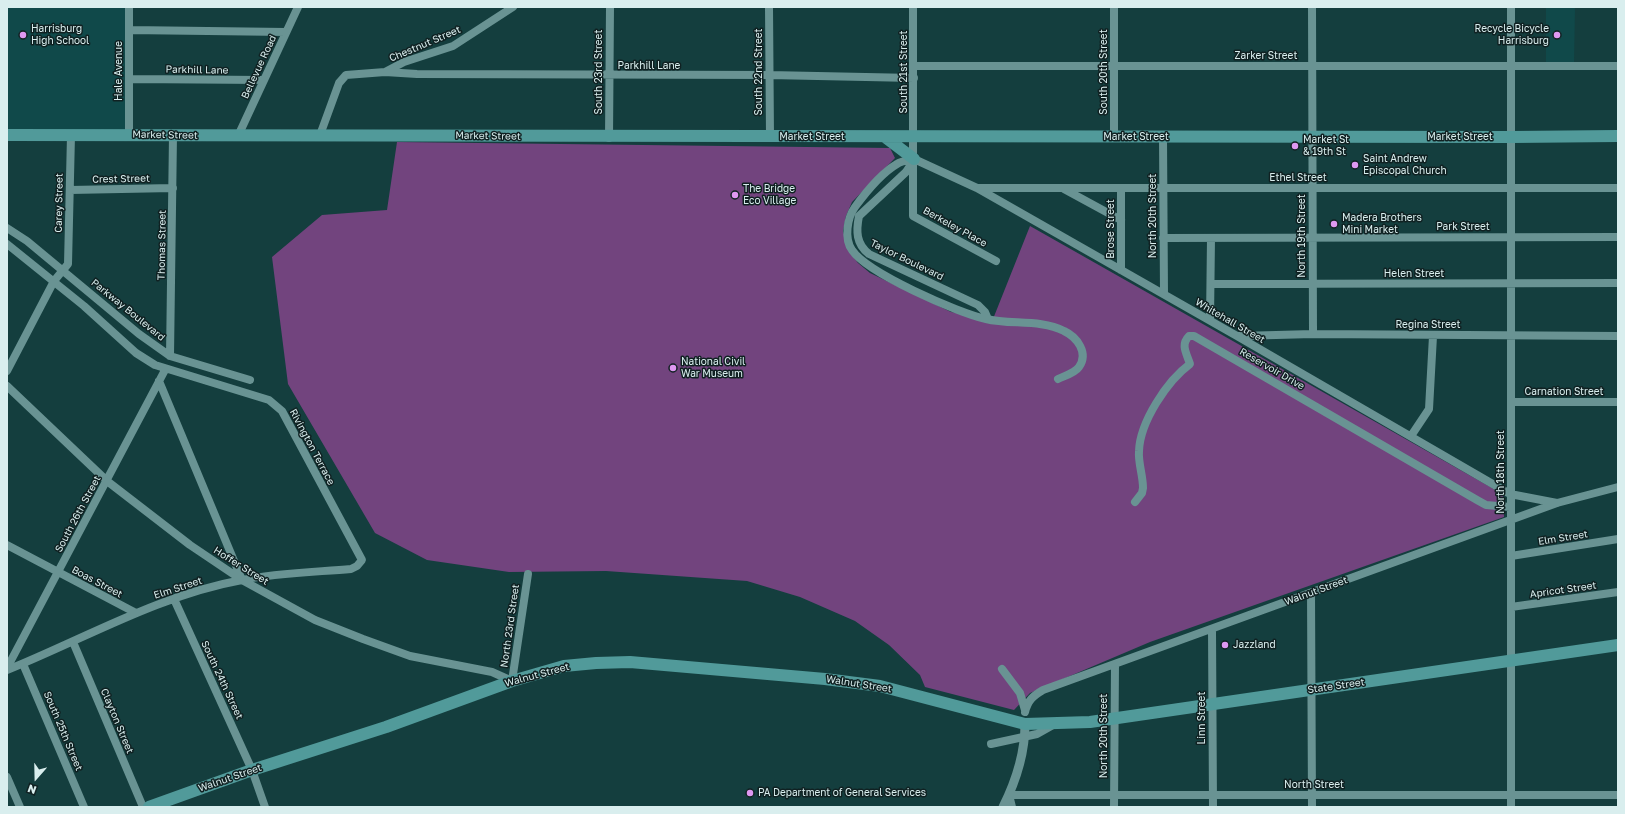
<!DOCTYPE html>
<html>
<head>
<meta charset="utf-8">
<style>
	body { margin:0 }
	#map { position:relative; width:1625px; height:814px; overflow:hidden; background:#143e3e; font-family:"Golos Text",sans-serif }
	canvas { display:block }
	.frame { position:absolute; inset:0; border:8px solid #d9eeee; pointer-events:none }
	.north { position:absolute; left:16px; top:758px; width:40px; height:40px; -webkit-text-stroke:3px #102122; paint-order:stroke; rotate:200deg; font-size:11px; font-weight:700; line-height:16px; text-align:center; color:#d9eeee }
	.north::after { content:''; display:block; margin:auto; width:14px; height:18px; background:#d9eeee; clip-path:polygon(50% 0,100% 100%,50% 72%,0 100%) }
</style>
</head>
<body>
<div id="map">
<canvas width="1625" height="814"></canvas>
<div class="frame"></div>
<div class="north">N</div>
</div>
<script>
const context = document.querySelector('canvas').getContext('2d');
context.lineJoin = 'round';
function paint(path, color) {
  context.fillStyle = color;
  context.fill(path, 'evenodd');
}
function strokePath(path, color, width, dash) {
  context.strokeStyle = color;
  context.lineWidth = width;
  context.lineCap = dash ? 'butt' : 'round';
  context.setLineDash(dash || []);
  context.stroke(path);
}
function write(font, color, halo, rows, align = 'center') {
  context.font = font + ' "Golos Text",sans-serif';
  context.lineWidth = 3;
  context.setLineDash([]);
  context.textBaseline = 'middle';
  context.strokeStyle = halo;
  context.fillStyle = color;
  for (const [text, x, y, turn = 0] of rows) {
    context.save();
    context.translate(x, y);
    context.rotate((+turn || 0) * Math.PI / 180);
    context.textAlign = isNaN(turn) ? turn : align;
    if (halo) context.strokeText(text, 0, 0);
    context.fillText(text, 0, 0);
    context.restore();
  }
}
paint(new Path2D(`
	M 7,7 L 127,7 L 128,134 L 7,131 Z
	M 1546,7 L 1575,7 L 1574,64 L 1546,64 Z`), '#10494a');
paint(new Path2D(`
	M 397,142 L 890,148 L 895,158 L 852,202 L 846,216 L 843,231 L 850,253 L 858,263 L 870,273 L 951,312 L 993,319 L 1030,226 L 1492,488 L 1503,495 L 1504,517 L 1150,642 L 1030,693 L 1014,710 L 925,687 L 920,675 L 889,645 L 855,621 L 800,597 L 747,581 L 606,571 L 509,572 L 427,560 L 375,533 L 288,384 L 272,257 L 322,215 L 387,210 Z`), '#72447e');
strokePath(new Path2D(`
	M 769,7 L 770,137
	M 913,7 L 913,216 L 996,261
	M 1114,7 L 1114,137
	M 1312,7 L 1313,334
	M 1511,7 L 1511,807
	M 129,30 L 286,32
	M 914,66 L 1618,66
	M 385,72 L 417,74 L 769,75 L 914,78
	M 130,79 L 264,80
	M 129,134 L 129,7
	M 320,135 L 339,83 L 346,75 L 385,72 L 404,62 L 453,46 L 513,7
	M 238,136 L 298,7
	M 1163,137 L 1164,294
	M 609,138 L 610,7
	M 914,159 L 977,188 L 1237,336 L 1510,494 L 1557,503
	M 914,159 C 909,160 901,161 897,164 C 880,174 866,192 855,207 C 847,218 844,239 852,250 C 867,273 958,313 986,319 C 1011,325 1040,319 1064,331 C 1077,337 1089,353 1079,367 C 1075,373 1064,376 1058,379
	M 914,160 L 906,172 L 859,216 C 856,231 856,244 869,254 L 978,305 L 985,312 L 988,319
	M 979,188 L 1618,188
	M 1121,188 L 1121,270
	M 1064,189 L 1121,220
	M 70,190 L 173,188
	M 7,228 L 27,241 L 139,334 L 170,356 L 250,380
	M 1163,238 L 1618,237
	M 7,244 L 84,306 L 136,353 L 155,365 L 269,400 L 282,411 L 362,560 L 357,566 L 351,569 C 316,572 276,573 242,580 C 159,595 84,639 7,670
	M 1211,284 L 1618,283
	M 1210,320 L 1211,238
	M 1239,336 L 1313,334 L 1618,336
	M 170,356 L 173,135
	M 7,371 L 54,281 L 68,264 L 71,135
	M 159,381 L 242,580
	M 7,386 L 107,481 L 190,545 L 242,580 L 315,620 L 363,639 L 410,656 L 492,672 L 512,681 L 528,574
	M 1511,402 L 1618,402
	M 1411,436 L 1429,409 L 1433,336
	M 1135,502 L 1142,493 L 1143,488 C 1143,475 1138,463 1139,451 C 1140,422 1167,381 1190,364 C 1187,354 1180,345 1189,336 L 1194,336 L 1477,500 L 1486,505 L 1510,507
	M 7,545 L 136,613
	M 1511,556 L 1618,539
	M 1311,593 L 1312,807
	M 174,599 L 252,770 L 265,807
	M 1511,607 L 1618,592
	M 1212,629 L 1213,807
	M 73,642 L 143,807
	M 23,664 L 84,807
	M 7,668 L 165,370
	M 1002,669 L 1020,693 L 1025,710
	M 1025,712 C 1028,700 1033,696 1043,690 L 1557,503 L 1618,487
	M 991,744 L 1037,734 L 1053,725
	M 7,777 L 20,807
	M 1012,807 L 1009,795 L 1618,795
	M 1114,807 L 1115,664`), '#699393', 8);
strokePath(new Path2D(`
	M 1003,807 C 1016,781 1025,753 1025,724`), '#699393', 9);
strokePath(new Path2D(`
	M 7,135 L 1511,137 L 1618,136
	M 885,137 L 914,159
	M 149,807 L 252,770 L 386,727 L 512,681 L 564,666 L 596,663 L 630,662 L 825,679 L 880,686 L 1025,724 L 1090,722 L 1618,645`), '#519a9a', 12);
for (const [x, y, r, color] of [
	[23,35,4,"#df98f1"],
	[1557,35,4,"#df98f1"],
	[1295,146,4,"#df98f1"],
	[1355,165,4,"#df98f1"],
	[735,195,4,"#df98f1"],
	[1334,224,4,"#df98f1"],
	[673,368,4,"#df98f1"],
	[1225,645,4,"#df98f1"],
	[750,793,4,"#df98f1"]
]) {
  const dot = new Path2D();
  dot.arc(x, y, r, 0, 2 * Math.PI);
  context.fillStyle = color;
  context.fill(dot);
  strokePath(dot, '#102122', 1.5);
}
write('10px', '#d9eeee', '#102122', [
	["Harrisburg",31,29],
	["High School",31,41],
	["Recycle Bicycle",1549,29,"right"],
	["Harrisburg",1549,41,"right"],
	["Market St",1303,140],
	["& 19th St",1303,152],
	["Saint Andrew",1363,159],
	["Episcopal Church",1363,171],
	["The Bridge",743,189],
	["Eco Village",743,201],
	["Madera Brothers",1342,218],
	["Mini Market",1342,230],
	["National Civil",681,362],
	["War Museum",681,374],
	["Jazzland",1233,645],
	["PA Department of General Services",758,793]
], 'left');
write('10px', '#d9eeee', '#102122', [
	["Chestnut Street",425,44,-23],
	["Zarker Street",1266,56],
	["Parkhill Lane",649,66],
	["Bellevue Road",259,67,-65],
	["Parkhill Lane",197,70,1],
	["Hale Avenue",119,71,-90],
	["South 23rd Street",599,72,-90],
	["South 22nd Street",759,72,-90],
	["South 21st Street",904,72,-90],
	["South 20th Street",1104,72,-90],
	["Market Street",165,135,1],
	["Market Street",488,136,1],
	["Market Street",812,137],
	["Market Street",1136,137],
	["Market Street",1460,137],
	["Ethel Street",1298,178],
	["Crest Street",121,179,-1],
	["Carey Street",59,203,-89],
	["North 20th Street",1153,216,-90],
	["Berkeley Place",955,227,29],
	["Park Street",1463,227],
	["Brose Street",1111,229,-90],
	["North 19th Street",1302,236,-90],
	["Thomas Street",162,245,-89],
	["Taylor Boulevard",907,260,26],
	["Helen Street",1414,274],
	["Parkway Boulevard",128,310,39],
	["Whitehall Street",1230,321,30],
	["Regina Street",1428,325],
	["Reservoir Drive",1272,369,30],
	["Carnation Street",1564,392],
	["Rivington Terrace",312,447,62],
	["North 18th Street",1501,472,-90],
	["South 26th Street",78,514,-62],
	["Elm Street",1563,538,-9],
	["Hoffer Street",241,566,32],
	["Boas Street",97,582,28],
	["Elm Street",178,588,-18],
	["Apricot Street",1563,590,-8],
	["Walnut Street",1316,591,-20],
	["North 23rd Street",510,626,-82],
	["Walnut Street",537,675,-15],
	["South 24th Street",222,680,65],
	["Walnut Street",859,684,9],
	["State Street",1336,686,-8],
	["Linn Street",1202,718,-90],
	["Clayton Street",117,721,67],
	["South 25th Street",63,731,67],
	["North 20th Street",1104,736,-90],
	["Walnut Street",230,778,-19],
	["North Street",1314,785]
]);
</script>
</body>
</html>
